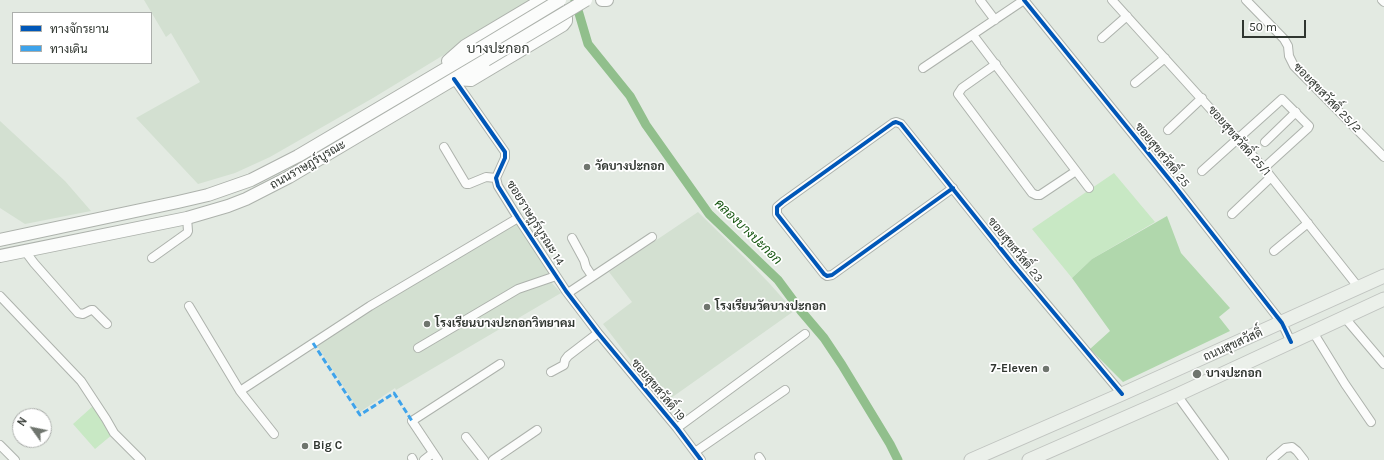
<!DOCTYPE html>
<html>
<head>
<meta charset="utf-8">
<style>
	body { margin:0 }
	#map { position:relative; width:1384px; height:460px; overflow:hidden; background:#e3eae2; font-family:Karla,Sarabun,sans-serif }
	canvas { display:block }
	.legend { position:absolute; left:12px; top:12px; width:140px; height:52px; box-sizing:border-box; background:#fff; border:1px solid #acafac; margin:0; padding:5px 7px; list-style:none; font-size:12px; color:#303630 }
	.legend li { display:flex; align-items:center; gap:8px; height:20px }
	.legend b { width:20px; border:1px solid #acafac }
	.north { position:absolute; left:12px; top:408px; width:40px; height:40px; box-sizing:border-box; background:#fff; border:1px solid #acafac; border-radius:50%; rotate:303deg; font-size:11px; font-weight:700; line-height:16px; text-align:center; color:#303630 }
	.north::after { content:''; display:block; margin:auto; width:14px; height:18px; background:#6f756e; clip-path:polygon(50% 0,100% 100%,50% 72%,0 100%) }
	.scale { position:absolute; left:1242px; top:20px; width:64px; height:18px; box-sizing:border-box; border:2px solid #303630; border-top:0; padding-left:5px; font-size:12px; line-height:14px; white-space:nowrap; color:#303630; -webkit-text-stroke:3px #fff; paint-order:stroke }
</style>
</head>
<body>
<div id="map">
<canvas width="1384" height="460"></canvas>
<ul class="legend">
<li><b style="height:5px;background:#0057b8"></b>ทางจักรยาน</li>
<li><b style="height:5px;background:#3ea3eb"></b>ทางเดิน</li>
</ul>
<div class="north">N</div>
<div class="scale">50 m</div>
</div>
<script>
const context = document.querySelector('canvas').getContext('2d');
context.lineJoin = 'round';
function paint(path, color) {
  context.fillStyle = color;
  context.fill(path, 'evenodd');
}
function strokePath(path, color, width, dash) {
  context.strokeStyle = color;
  context.lineWidth = width;
  context.lineCap = dash ? 'butt' : 'round';
  context.setLineDash(dash || []);
  context.stroke(path);
}
function write(font, color, halo, rows, align = 'center') {
  context.font = font + ' Karla,Sarabun,sans-serif';
  context.lineWidth = 3.5;
  context.setLineDash([]);
  context.textBaseline = 'middle';
  context.strokeStyle = halo;
  context.fillStyle = color;
  for (const [text, x, y, turn = 0] of rows) {
    context.save();
    context.translate(x, y);
    context.rotate((+turn || 0) * Math.PI / 180);
    context.textAlign = isNaN(turn) ? turn : align;
    if (halo) context.strokeText(text, 0, 0);
    context.fillText(text, 0, 0);
    context.restore();
  }
}
paint(new Path2D(`
	M 144,0 L 534,0 L 373,98 L 270,157 L 235,173 L 198,184 L 136,118 L 200,82 L 171,33 L 166,37 Z
	M 0,121 L 65,181 L 91,211 L 25,224 L 0,208 Z
	M 698,212 L 745,258 L 770,284 L 794,311 L 664,403 L 603,324 L 632,302 L 609,272 Z
	M 517,222 L 549,271 L 550,281 L 561,293 L 396,390 L 395,388 L 360,412 L 316,344 L 377,305 Z`), '#d3e0d1');
paint(new Path2D(`
	M 1114,173 L 1155,222 L 1092,259 L 1072,278 L 1032,229 Z
	M 93,406 L 113,434 L 95,449 L 73,424 Z`), '#c8e8c4');
paint(new Path2D(`
	M 1167,216 L 1181,253 L 1230,308 L 1219,317 L 1230,331 L 1123,382 L 1090,349 L 1110,331 L 1072,278 L 1092,259 Z`), '#b0d7ac');
strokePath(new Path2D(`
	M 575,0 L 588,44 L 630,96 L 646,125 L 709,214 L 778,280 L 801,311 L 824,338 L 842,365 L 890,444 L 898,460`), '#91bf8c', 9);
const minor = new Path2D(`
	M 980,0 L 995,20
	M 1024,0 L 1174,185 L 1282,323 L 1291,342
	M 1112,0 L 1264,168 L 1359,288
	M 1246,0 L 1284,39 L 1288,46 L 1289,56 L 1294,66 L 1384,157
	M 1382,0 L 1384,2
	M 973,35 L 1089,188
	M 1102,38 L 1127,16
	M 996,64 L 962,88 L 958,94 L 1032,193 L 1036,195 L 1040,195 L 1076,171
	M 923,68 L 1024,0
	M 454,79 L 505,152 L 505,158 L 496,178 L 498,186 L 518,218 L 566,291 L 598,333 L 677,428 L 701,460
	M 1135,83 L 1165,58
	M 1168,130 L 1202,98
	M 1265,142 L 1296,112
	M 444,147 L 466,184 L 469,184 L 486,177 L 496,178
	M 1202,171 L 1282,99 L 1309,126 L 1308,128 L 1264,168
	M 953,188 L 832,275 L 827,276 L 824,274 L 777,214 L 777,207 L 783,202 L 893,123 L 896,122 L 901,124 L 1013,264 L 1122,394
	M 1232,214 L 1271,177
	M 572,238 L 584,260 L 586,267 L 592,276
	M 25,251 L 34,263 L 78,313 L 83,314 L 91,310 L 93,310 L 107,324
	M 1274,251 L 1308,223
	M 152,258 L 187,233 L 188,231 L 187,218
	M 568,293 L 652,237
	M 0,296 L 81,381 L 106,419 L 114,433 L 141,460
	M 189,306 L 240,391 L 274,434
	M 1345,318 L 1384,364
	M 1313,332 L 1345,384 L 1371,422
	M 418,348 L 518,289 L 556,276
	M 551,372 L 564,365 L 565,360 L 568,356 L 598,333
	M 240,391 L 370,306 L 518,218
	M 1177,395 L 1224,460
	M 677,428 L 805,334
	M 466,437 L 484,460
	M 0,445 L 15,460
	M 695,452 L 785,390
	M 759,457 L 761,460
	M 412,458 L 413,460
	M 424,460 L 433,453
	M 438,460 L 412,421 L 500,364
	M 493,460 L 537,430
	M 1271,460 L 1285,448 L 1292,447 L 1297,451 L 1304,460`);
const secondary = new Path2D(`
	M 602,0 L 607,0
	M 448,61 L 465,46 L 542,0
	M 454,79 L 471,80 L 563,25 L 566,21 L 566,18 L 553,0
	M 0,240 L 178,202 L 208,195 L 251,180 L 298,156 L 479,49
	M 0,256 L 187,218 L 228,206 L 246,199 L 289,177 L 486,60`);
const primary = new Path2D(`
	M 971,460 L 1122,394 L 1384,276
	M 1029,460 L 1177,395 L 1384,299`);
strokePath(minor, '#adb2ac', 10);
strokePath(secondary, '#adb2ac', 14);
strokePath(primary, '#c0c4c0', 15);
strokePath(minor, '#fbfcfb', 8);
strokePath(secondary, '#fbfcfb', 12);
strokePath(primary, '#ebf0ea', 13);
const secondaryBridge = new Path2D(`
	M 479,49 L 560,0
	M 486,60 L 586,0`);
strokePath(secondaryBridge, '#adb2ac', 14, []);
strokePath(secondaryBridge, '#fbfcfb', 12);
strokePath(new Path2D(`
	M 313,343 L 360,415 L 394,393 L 412,421`), '#3ea3eb', 3, [6, 3]);
strokePath(new Path2D(`
	M 1024,0 L 1174,185 L 1282,323 L 1291,342
	M 454,79 L 505,152 L 505,158 L 496,178 L 498,186 L 518,218 L 566,291 L 598,333 L 677,428 L 701,460
	M 953,188 L 832,275 L 827,276 L 824,274 L 777,214 L 777,207 L 783,202 L 893,123 L 896,122 L 901,124 L 1013,264 L 1122,394`), '#0057b8', 4);
for (const [x, y, r, color] of [
	[587,167,4,"#6f756e"],
	[707,307,4,"#6f756e"],
	[427,324,4,"#6f756e"],
	[1046,369,4,"#6f756e"],
	[1197,374,5,"#6f756e"],
	[305,446,4,"#6f756e"]
]) {
  const dot = new Path2D();
  dot.arc(x, y, r, 0, 2 * Math.PI);
  context.fillStyle = color;
  context.fill(dot);
  strokePath(dot, '#fff', 1.5);
}
write('12px', '#303630', '#fff', [
	["ซอยสุขสวัสดิ์ 25/2",1327,98,46],
	["ซอยสุขสวัสดิ์ 25/1",1239,141,49],
	["ซอยสุขสวัสดิ์ 25",1162,155,51],
	["ถนนราษฎร์บูรณะ",308,165,-30],
	["ซอยราษฎร์บูรณะ 14",535,223,58],
	["ซอยสุขสวัสดิ์ 23",1015,250,51],
	["ถนนสุขสวัสดิ์",1233,345,-24],
	["ซอยสุขสวัสดิ์ 19",658,390,50]
]);
write('bold 12px', '#303630', '#fff', [
	["วัดบางปะกอก",595,167],
	["โรงเรียนวัดบางปะกอก",715,307],
	["โรงเรียนบางปะกอกวิทยาคม",435,324],
	["7-Eleven",1038,369,"right"],
	["บางปะกอก",1206,374],
	["Big C",313,446]
], 'left');
write('italic 13px', '#185813', '#fff', [
	["คลองบางปะกอก",748,232,44]
]);
write('14px', '#303630', '#fff', [
	["บางปะกอก",498,49]
]);
</script>
</body>
</html>
